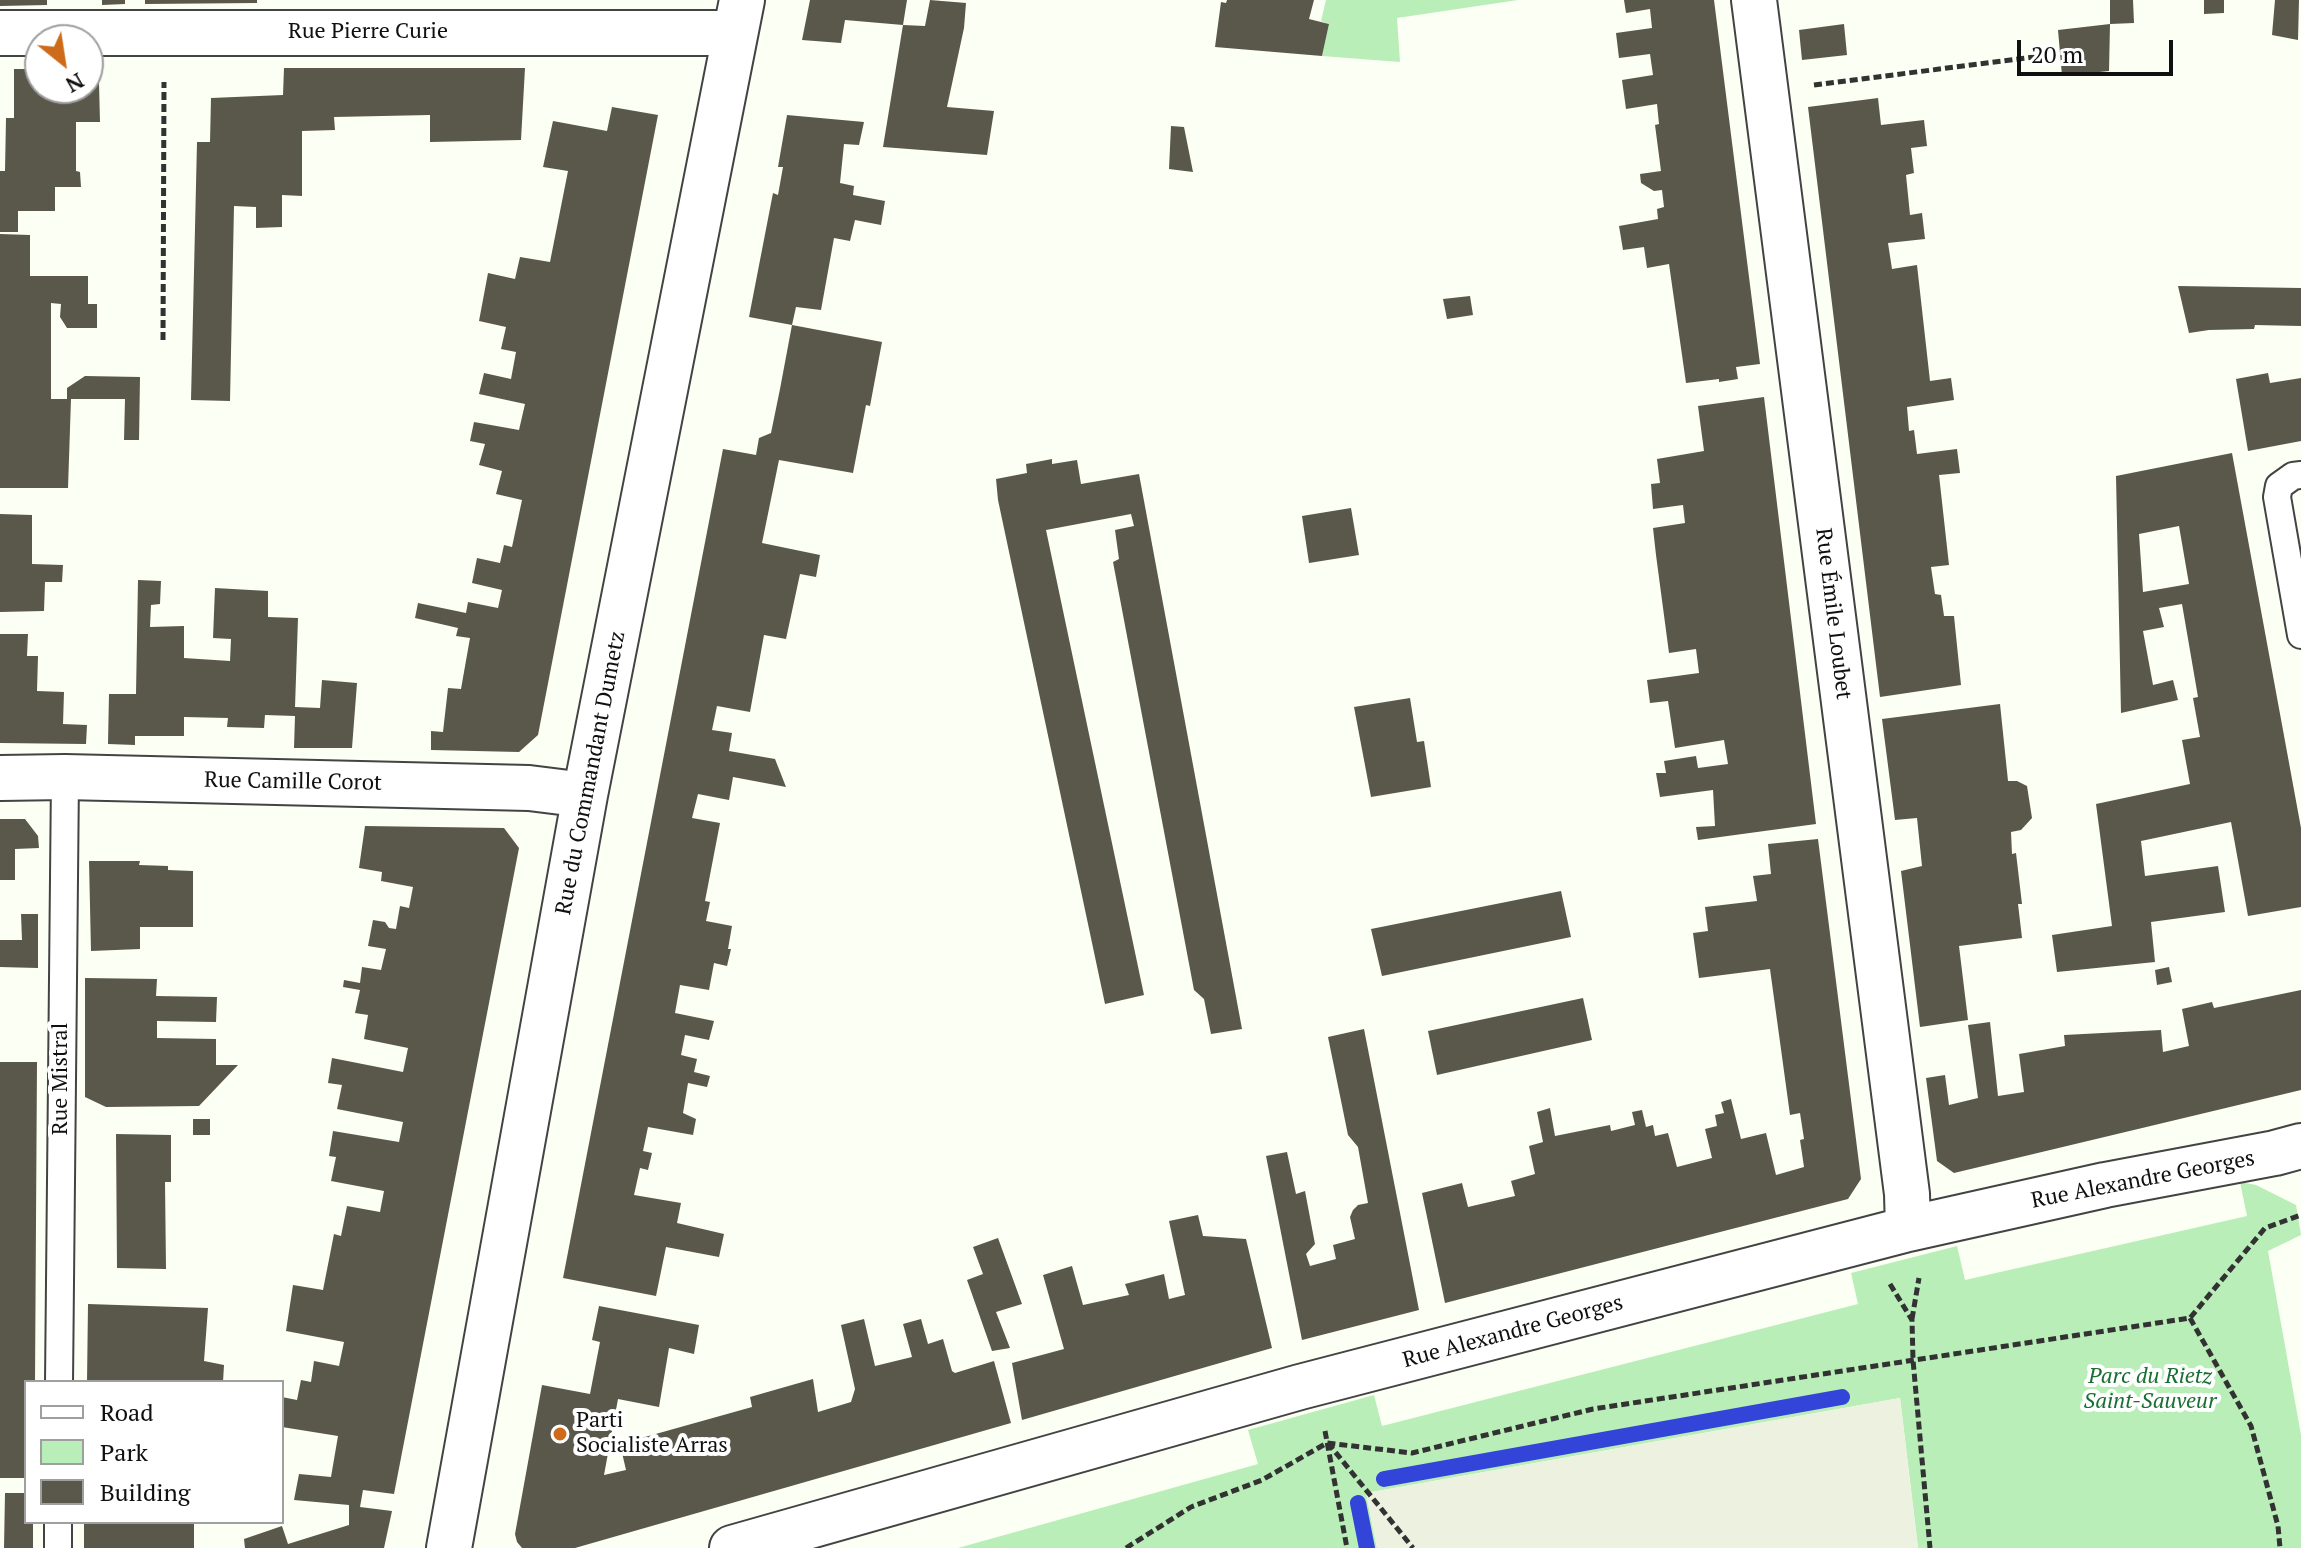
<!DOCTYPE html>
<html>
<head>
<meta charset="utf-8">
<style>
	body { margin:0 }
	#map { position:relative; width:2301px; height:1548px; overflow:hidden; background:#fcfff3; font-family:"PT Serif",serif }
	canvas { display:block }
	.legend { position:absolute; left:24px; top:1380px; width:260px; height:144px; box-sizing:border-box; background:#fff; border:2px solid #9f9f9f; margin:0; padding:10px 14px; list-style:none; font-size:24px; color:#101010 }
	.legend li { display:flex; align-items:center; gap:16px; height:40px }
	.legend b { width:40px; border:2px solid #9f9f9f }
	.north { position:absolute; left:24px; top:24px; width:80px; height:80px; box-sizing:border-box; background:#fff; border:2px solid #9f9f9f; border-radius:50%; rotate:150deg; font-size:22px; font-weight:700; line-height:32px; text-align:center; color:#101010 }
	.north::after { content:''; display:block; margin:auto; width:28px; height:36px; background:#ce6b1a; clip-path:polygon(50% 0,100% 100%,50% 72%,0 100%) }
	.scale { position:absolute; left:2017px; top:40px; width:156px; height:36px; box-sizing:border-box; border:4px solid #101010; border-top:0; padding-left:10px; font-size:24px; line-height:28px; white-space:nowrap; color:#101010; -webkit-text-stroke:6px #fff; paint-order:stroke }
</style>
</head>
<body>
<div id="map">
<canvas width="2301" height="1548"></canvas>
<ul class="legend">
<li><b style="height:10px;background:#fff"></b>Road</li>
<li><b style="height:22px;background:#baeeb8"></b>Park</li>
<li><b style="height:22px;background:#5a584b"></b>Building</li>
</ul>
<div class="north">N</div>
<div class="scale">20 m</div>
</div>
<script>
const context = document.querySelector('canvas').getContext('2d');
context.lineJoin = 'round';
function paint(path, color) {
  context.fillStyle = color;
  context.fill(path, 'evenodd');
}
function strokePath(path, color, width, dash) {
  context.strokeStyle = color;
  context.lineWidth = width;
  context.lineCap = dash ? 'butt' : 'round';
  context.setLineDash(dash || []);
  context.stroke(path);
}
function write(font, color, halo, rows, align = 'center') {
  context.font = font + ' "PT Serif",serif';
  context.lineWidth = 8;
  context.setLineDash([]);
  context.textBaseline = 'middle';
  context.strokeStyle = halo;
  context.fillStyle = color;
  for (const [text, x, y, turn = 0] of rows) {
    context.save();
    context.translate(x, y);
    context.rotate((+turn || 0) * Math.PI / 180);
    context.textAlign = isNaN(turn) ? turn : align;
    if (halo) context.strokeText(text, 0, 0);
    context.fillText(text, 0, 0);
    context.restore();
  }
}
paint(new Path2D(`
	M 1326,0 L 1518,0 L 1397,18 L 1400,62 L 1322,56 L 1329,24 L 1321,21 Z
	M 2240,1182 L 2256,1185 L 2296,1205 L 2301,1235 L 2268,1251 L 2301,1435 L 2301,1548 L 1918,1548 L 1900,1398 L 1366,1493 L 1377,1548 L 958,1548 L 1258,1464 L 1248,1430 L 1374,1395 L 1382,1426 L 1858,1304 L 1851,1273 L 1957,1246 L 1965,1280 L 2247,1216 Z`), '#baeeb8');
paint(new Path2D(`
	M 1900,1398 L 1918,1548 L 1377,1548 L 1366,1493 Z`), '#edf2e0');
strokePath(new Path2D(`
	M 1384,1479 L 1842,1397
	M 1358,1503 L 1367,1548`), '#3345d9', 16);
paint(new Path2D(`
	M 0,0 L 47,0 L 47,5 L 0,6 Z
	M 102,0 L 125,0 L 125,4 L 102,5 Z
	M 145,0 L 257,0 L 257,3 L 145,4 Z
	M 810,0 L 907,0 L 903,25 L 845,20 L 841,43 L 802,40 Z
	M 930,0 L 966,3 L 964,28 L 947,107 L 994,111 L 987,155 L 883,147 L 903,25 L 925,26 Z
	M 1227,0 L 1314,0 L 1309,19 L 1329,24 L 1322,56 L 1215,47 L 1221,2 L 1226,3 Z
	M 1624,0 L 1714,0 L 1760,364 L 1736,367 L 1738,379 L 1719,382 L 1719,379 L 1686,383 L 1669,264 L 1647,268 L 1644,247 L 1623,250 L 1619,226 L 1658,219 L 1657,209 L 1664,207 L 1662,190 L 1654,191 L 1641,183 L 1640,174 L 1661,171 L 1655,125 L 1659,124 L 1657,104 L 1626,109 L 1622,80 L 1653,75 L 1650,54 L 1619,58 L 1616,33 L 1652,28 L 1650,9 L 1626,13 Z
	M 2110,0 L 2133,0 L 2134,23 L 2110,24 Z
	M 2204,0 L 2224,0 L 2224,13 L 2204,14 Z
	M 2275,0 L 2299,0 L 2298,40 L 2272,35 Z
	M 1844,24 L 1847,55 L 1802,60 L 1799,30 Z
	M 2110,24 L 2109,71 L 2062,76 L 2058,30 Z
	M 284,68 L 525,68 L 521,140 L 430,142 L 430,115 L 334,117 L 335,130 L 302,131 L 302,196 L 282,195 L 282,227 L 256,228 L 256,207 L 234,206 L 230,401 L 191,400 L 197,142 L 210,142 L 211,98 L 283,95 Z
	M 14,69 L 40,69 L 40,88 L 88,88 L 88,83 L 99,83 L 100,122 L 76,122 L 76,171 L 80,172 L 81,187 L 55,187 L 55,211 L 18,211 L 18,232 L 0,232 L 0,171 L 5,171 L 6,118 L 14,118 Z
	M 1878,98 L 1881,125 L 1924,120 L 1927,146 L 1911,148 L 1914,173 L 1906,175 L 1910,215 L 1922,213 L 1925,239 L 1888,243 L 1892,269 L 1917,265 L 1930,381 L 1951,378 L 1954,400 L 1907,407 L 1909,431 L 1914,430 L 1917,454 L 1957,449 L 1960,473 L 1939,475 L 1949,565 L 1931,567 L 1935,594 L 1941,595 L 1944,616 L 1954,616 L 1961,685 L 1880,697 L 1808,107 Z
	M 612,107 L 658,115 L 538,735 L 519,752 L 431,750 L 431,731 L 443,732 L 448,688 L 461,689 L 470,638 L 456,636 L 458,628 L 415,618 L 418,603 L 466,613 L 468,602 L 498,608 L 502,590 L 472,583 L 477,558 L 500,563 L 504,545 L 512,547 L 522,500 L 496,494 L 502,471 L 479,465 L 485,444 L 470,441 L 474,422 L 519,430 L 525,404 L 479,394 L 484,373 L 511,379 L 516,352 L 501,349 L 506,327 L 479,321 L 488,273 L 515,279 L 520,257 L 550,262 L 568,171 L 543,167 L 553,121 L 607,131 Z
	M 787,115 L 864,122 L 859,145 L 844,144 L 840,183 L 854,186 L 853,195 L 885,201 L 881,225 L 855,220 L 850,241 L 834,238 L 821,310 L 796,307 L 792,325 L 882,342 L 870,406 L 866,405 L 853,473 L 779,460 L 762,543 L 820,555 L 816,577 L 800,574 L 786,639 L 764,635 L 750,712 L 717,706 L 712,730 L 732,733 L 729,751 L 775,759 L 786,787 L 733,777 L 729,800 L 698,794 L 692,818 L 720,823 L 705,901 L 710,902 L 706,921 L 732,926 L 728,949 L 731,949 L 727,966 L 714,963 L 709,990 L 680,985 L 675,1013 L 714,1021 L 709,1040 L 685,1035 L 681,1055 L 697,1059 L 694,1072 L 710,1076 L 707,1087 L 688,1083 L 683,1113 L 696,1119 L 693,1135 L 648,1127 L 643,1151 L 652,1153 L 648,1170 L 640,1168 L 634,1195 L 681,1203 L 677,1223 L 724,1234 L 719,1257 L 666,1247 L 656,1296 L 563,1278 L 723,449 L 756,455 L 759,438 L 771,433 L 780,389 L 792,325 L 749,317 L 773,193 L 778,195 L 783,167 L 778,167 Z
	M 1171,126 L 1184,127 L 1193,172 L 1169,169 Z
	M 0,234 L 30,235 L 30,276 L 88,276 L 88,304 L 97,304 L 97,328 L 67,328 L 60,317 L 61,304 L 51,303 L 51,399 L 67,399 L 67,388 L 85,376 L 140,377 L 139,440 L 124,440 L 125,399 L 71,399 L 68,488 L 0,488 Z
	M 2178,286 L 2301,288 L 2301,326 L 2255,325 L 2254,329 L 2209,330 L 2189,333 Z
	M 1470,296 L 1473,315 L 1447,319 L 1443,299 Z
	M 2268,373 L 2270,383 L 2301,378 L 2301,441 L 2248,451 L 2236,379 Z
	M 1764,397 L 1816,824 L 1698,840 L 1696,827 L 1715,826 L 1713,790 L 1660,797 L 1656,773 L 1666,773 L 1664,761 L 1696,756 L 1698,768 L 1728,764 L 1724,740 L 1675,748 L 1668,701 L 1650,703 L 1647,680 L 1699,673 L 1696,649 L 1669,653 L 1656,555 L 1653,528 L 1685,523 L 1683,505 L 1653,509 L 1651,484 L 1660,483 L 1657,459 L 1704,451 L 1698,406 Z
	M 2232,453 L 2301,828 L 2301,907 L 2248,916 L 2231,822 L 2141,841 L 2145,876 L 2218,866 L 2225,912 L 2151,922 L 2155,962 L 2057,972 L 2052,935 L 2112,926 L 2096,804 L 2190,784 L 2182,740 L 2200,737 L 2193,698 L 2198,697 L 2182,604 L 2159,608 L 2164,627 L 2143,631 L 2153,685 L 2173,680 L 2178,700 L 2121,713 L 2116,476 ZM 2179,526 L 2189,584 L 2143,592 L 2139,534 Z
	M 1052,459 L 1052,464 L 1077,460 L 1081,484 L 1139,474 L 1242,1029 L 1211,1034 L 1204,999 L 1194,990 L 1113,562 L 1119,559 L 1115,530 L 1134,526 L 1131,514 L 1046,530 L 1144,995 L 1105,1004 L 998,500 L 996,479 L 1027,473 L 1026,464 Z
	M 1351,508 L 1359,555 L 1309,563 L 1302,516 Z
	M 0,514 L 32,515 L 32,564 L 63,565 L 62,582 L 45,582 L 44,611 L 0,612 Z
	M 138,580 L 161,581 L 160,604 L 151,605 L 150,627 L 184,626 L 184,658 L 230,661 L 231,639 L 213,638 L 215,588 L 268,591 L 268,617 L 298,618 L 295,707 L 320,708 L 322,680 L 357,683 L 352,748 L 294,748 L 295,716 L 265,715 L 264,728 L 227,727 L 228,718 L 184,717 L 184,736 L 135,736 L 135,745 L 108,744 L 109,694 L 136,694 Z
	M 0,634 L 28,634 L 27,656 L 38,656 L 37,691 L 64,692 L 63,724 L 87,725 L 86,744 L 0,743 Z
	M 1410,698 L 1417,742 L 1424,741 L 1431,787 L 1371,797 L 1354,707 Z
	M 2000,704 L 2008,781 L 2017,781 L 2027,786 L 2032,818 L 2021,830 L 2011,832 L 2012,854 L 2016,853 L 2022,904 L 2018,904 L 2022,938 L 1959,946 L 1968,1020 L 1920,1027 L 1901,871 L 1922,866 L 1917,818 L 1895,820 L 1882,719 Z
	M 0,819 L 25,819 L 38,836 L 39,848 L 15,849 L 15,880 L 0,880 Z
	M 365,826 L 504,828 L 519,848 L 394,1494 L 363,1490 L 360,1507 L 392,1511 L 384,1548 L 245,1548 L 244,1539 L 282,1526 L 288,1544 L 349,1525 L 349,1505 L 294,1500 L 299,1474 L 331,1477 L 338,1436 L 282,1427 L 282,1397 L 297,1400 L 301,1380 L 311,1382 L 314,1361 L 339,1366 L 344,1342 L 286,1331 L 293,1285 L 323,1290 L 334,1234 L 341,1236 L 347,1206 L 380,1212 L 384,1191 L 331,1181 L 336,1157 L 329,1156 L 333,1131 L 399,1142 L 403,1122 L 337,1109 L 342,1085 L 328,1083 L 332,1058 L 403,1072 L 408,1048 L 364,1039 L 368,1015 L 355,1013 L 360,990 L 343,987 L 344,980 L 360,983 L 362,967 L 381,970 L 386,949 L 368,946 L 373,920 L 385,922 L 389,928 L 396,929 L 400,906 L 409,908 L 413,887 L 381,881 L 382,872 L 359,868 Z
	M 1818,839 L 1861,1179 L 1848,1199 L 1445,1303 L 1422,1193 L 1462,1183 L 1468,1207 L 1515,1196 L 1511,1181 L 1535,1174 L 1529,1146 L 1543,1142 L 1537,1112 L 1550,1108 L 1555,1136 L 1610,1125 L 1611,1131 L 1635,1125 L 1632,1112 L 1642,1110 L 1646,1127 L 1653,1125 L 1655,1136 L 1668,1133 L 1677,1167 L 1712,1158 L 1705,1129 L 1717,1126 L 1715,1115 L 1724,1113 L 1721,1102 L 1731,1099 L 1741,1139 L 1766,1133 L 1776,1175 L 1804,1167 L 1800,1140 L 1804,1139 L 1800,1113 L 1790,1115 L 1770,969 L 1699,978 L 1693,933 L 1708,931 L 1705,907 L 1757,901 L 1753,876 L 1771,874 L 1768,844 Z
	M 89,861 L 140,861 L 139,865 L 168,866 L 168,870 L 193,871 L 193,927 L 140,927 L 140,949 L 91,951 Z
	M 1561,891 L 1571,937 L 1382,976 L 1371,929 Z
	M 21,914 L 38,914 L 38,968 L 0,967 L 0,940 L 22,940 Z
	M 2169,967 L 2172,982 L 2157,985 L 2155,970 Z
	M 85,978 L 157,979 L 156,996 L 217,997 L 216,1022 L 157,1021 L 157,1038 L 216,1039 L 216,1065 L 238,1065 L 199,1106 L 106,1107 L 85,1097 Z
	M 2301,990 L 2301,1090 L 1954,1173 L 1937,1161 L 1926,1078 L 1945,1075 L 1949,1105 L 1978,1098 L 1968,1025 L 1990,1022 L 1998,1096 L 2024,1092 L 2019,1054 L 2065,1046 L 2064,1035 L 2161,1030 L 2163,1052 L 2189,1046 L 2182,1009 L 2212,1002 L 2214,1008 Z
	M 1583,998 L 1592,1040 L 1437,1075 L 1428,1031 Z
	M 1364,1029 L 1419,1310 L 1302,1340 L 1266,1156 L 1287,1152 L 1296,1194 L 1305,1191 L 1315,1244 L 1306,1254 L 1310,1266 L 1336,1259 L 1333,1245 L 1355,1239 L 1350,1217 L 1353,1210 L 1358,1205 L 1368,1203 L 1358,1147 L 1348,1135 L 1328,1037 Z
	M 0,1062 L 37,1062 L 35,1382 L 26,1382 L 26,1478 L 0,1478 Z
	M 193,1119 L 210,1119 L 210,1135 L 193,1135 Z
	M 116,1134 L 171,1135 L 171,1182 L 165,1182 L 166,1269 L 117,1268 Z
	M 1198,1215 L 1203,1236 L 1246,1239 L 1272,1348 L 1022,1420 L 1012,1363 L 1064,1349 L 1043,1275 L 1072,1266 L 1083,1305 L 1129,1295 L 1125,1284 L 1164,1274 L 1169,1299 L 1185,1295 L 1169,1221 Z
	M 998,1238 L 1022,1304 L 996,1312 L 1010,1348 L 992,1351 L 967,1280 L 983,1274 L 973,1247 Z
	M 88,1304 L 208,1308 L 204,1361 L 224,1365 L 223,1382 L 87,1382 Z
	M 599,1306 L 699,1325 L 694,1354 L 669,1348 L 659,1407 L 618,1399 L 604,1475 L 626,1470 L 620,1444 L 752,1407 L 750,1397 L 813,1379 L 818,1412 L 851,1402 L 855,1389 L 841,1325 L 864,1319 L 875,1366 L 912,1357 L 903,1324 L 921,1319 L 928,1344 L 943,1339 L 952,1371 L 955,1373 L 994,1361 L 1011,1423 L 575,1548 L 522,1548 L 517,1542 L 515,1534 L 542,1385 L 590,1394 L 600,1342 L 592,1340 Z
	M 5,1493 L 26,1493 L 26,1522 L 33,1522 L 33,1548 L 4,1548 Z
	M 84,1522 L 194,1522 L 194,1548 L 84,1548 Z`), '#5a584b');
const service = new Path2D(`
	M 2301,475 L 2293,476 L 2279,486 L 2277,497 L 2301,635
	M 59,1382 L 65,777
	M 58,1548 L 58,1522`);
const minor = new Path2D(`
	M 1754,0 L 1907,1194 L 1908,1229
	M 0,33 L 735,33
	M 0,778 L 65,777 L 529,788 L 585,795
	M 449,1548 L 585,795 L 742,0
	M 732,1548 L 1300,1387 L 1908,1229 L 2105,1185 L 2275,1153 L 2301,1146`);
strokePath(service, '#434343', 30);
strokePath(minor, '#434343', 48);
strokePath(new Path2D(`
	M 1814,85 L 2042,56
	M 163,340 L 164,82
	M 1890,1284 L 1912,1320 L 1913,1360 L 1930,1548
	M 2190,1318 L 2251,1426 L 2278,1526 L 2280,1548
	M 1912,1319 L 1919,1278
	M 1325,1431 L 1347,1548
	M 1328,1443 L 1413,1548
	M 1126,1548 L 1191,1507 L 1262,1480 L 1327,1443 L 1412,1453 L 1593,1409 L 2190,1318 L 2265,1228 L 2301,1215`), '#323232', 5, [8, 4]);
strokePath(service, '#fff', 26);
strokePath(minor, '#fff', 44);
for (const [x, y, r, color] of [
	[560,1434,8,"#ce6b1a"]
]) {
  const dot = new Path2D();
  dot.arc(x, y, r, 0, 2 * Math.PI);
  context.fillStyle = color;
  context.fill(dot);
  strokePath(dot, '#fff', 3);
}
write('22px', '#101010', '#fff', [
	["Rue Pierre Curie",368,32],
	["Rue Émile Loubet",1833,614,83],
	["Rue du Commandant Dumetz",591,773,-79],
	["Rue Camille Corot",293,782,1],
	["Rue Mistral",61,1079,-90],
	["Rue Alexandre Georges",2143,1180,-11],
	["Rue Alexandre Georges",1513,1332,-15]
]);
write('italic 22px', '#196f32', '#fff', [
	["Parc du Rietz",2150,1377],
	["Saint-Sauveur",2150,1402]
]);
write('22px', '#101010', '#fff', [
	["Parti",576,1421],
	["Socialiste Arras",576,1446]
], 'left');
</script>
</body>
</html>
